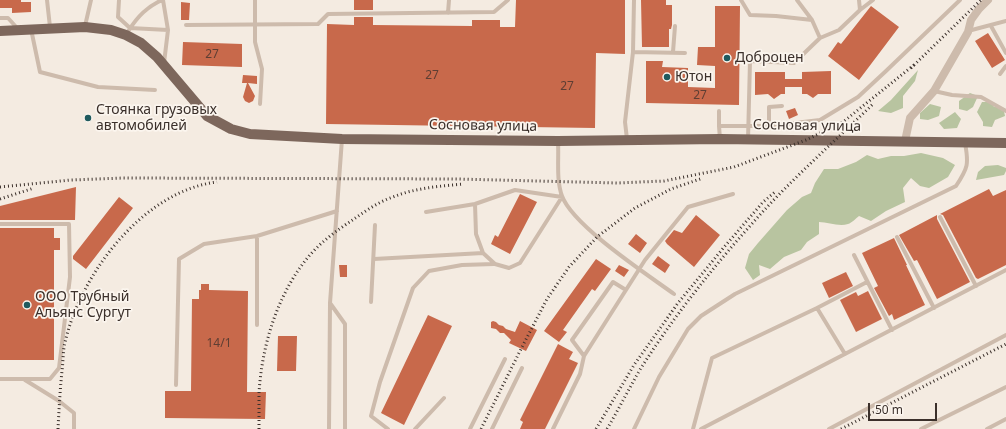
<!DOCTYPE html>
<html>
<head>
<meta charset="utf-8">
<style>
	body { margin:0 }
	#map { position:relative; width:1006px; height:429px; overflow:hidden; background:#f4ebe1; font-family:"Noto Sans",sans-serif }
	canvas { display:block }
	.scale { position:absolute; left:868px; top:403px; width:69px; height:18px; box-sizing:border-box; border:2px solid #3b302b; border-top:0; padding-left:5px; font-size:12px; line-height:14px; white-space:nowrap; color:#3b302b; -webkit-text-stroke:3px #fbf5ee; paint-order:stroke }
</style>
</head>
<body>
<div id="map">
<canvas width="1006" height="429"></canvas>
<div class="scale">50 m</div>
</div>
<script>
const context = document.querySelector('canvas').getContext('2d');
context.lineJoin = 'round';
function paint(path, color) {
  context.fillStyle = color;
  context.fill(path, 'evenodd');
}
function strokePath(path, color, width, dash) {
  context.strokeStyle = color;
  context.lineWidth = width;
  context.lineCap = dash ? 'butt' : 'round';
  context.setLineDash(dash || []);
  context.stroke(path);
}
function write(font, color, halo, rows, align = 'center') {
  context.font = font + ' "Noto Sans",sans-serif';
  context.lineWidth = 3.5;
  context.setLineDash([]);
  context.textBaseline = 'middle';
  context.strokeStyle = halo;
  context.fillStyle = color;
  for (const [text, x, y, turn = 0] of rows) {
    context.save();
    context.translate(x, y);
    context.rotate((+turn || 0) * Math.PI / 180);
    context.textAlign = isNaN(turn) ? turn : align;
    if (halo) context.strokeText(text, 0, 0);
    context.fillText(text, 0, 0);
    context.restore();
  }
}
paint(new Path2D(`
	M 918,70 L 915,81 L 903,96 L 903,108 L 891,113 L 878,111 L 891,100 Z
	M 970,93 L 978,96 L 973,107 L 967,111 L 959,109 L 959,101 Z
	M 982,102 L 992,102 L 994,107 L 1003,107 L 1005,116 L 995,120 L 992,127 L 983,126 L 983,122 L 977,112 Z
	M 930,104 L 941,107 L 939,116 L 928,120 L 920,119 L 920,113 Z
	M 955,112 L 961,119 L 957,128 L 944,129 L 939,123 Z
	M 921,153 L 943,158 L 955,165 L 948,177 L 929,188 L 920,186 L 911,178 L 903,188 L 905,202 L 886,211 L 871,221 L 859,216 C 856,218 852,223 848,224 C 839,227 828,222 819,222 L 819,234 L 807,242 L 801,250 L 784,257 L 770,269 L 759,265 L 760,275 L 753,280 L 745,268 L 749,254 L 758,243 L 787,210 L 802,197 L 811,193 L 815,183 L 824,169 L 838,169 L 856,162 L 867,155 L 878,159 L 891,156 L 904,156 Z
	M 998,165 L 1006,168 L 1006,171 L 1004,175 L 976,180 L 978,172 L 985,166 Z`), '#b8c4a0');
paint(new Path2D(`
	M 0,0 L 21,0 L 21,2 L 31,2 L 31,12 L 12,13 L 12,8 L 0,8 Z
	M 354,0 L 373,0 L 373,10 L 354,10 Z
	M 516,0 L 625,0 L 625,54 L 596,53 L 595,128 L 326,124 L 327,24 L 354,25 L 354,17 L 373,17 L 373,25 L 472,26 L 472,20 L 500,20 L 500,27 L 515,27 Z
	M 641,0 L 666,0 L 666,5 L 672,5 L 672,25 L 671,29 L 669,29 L 669,47 L 642,47 Z
	M 181,2 L 190,3 L 189,20 L 181,20 Z
	M 715,6 L 740,6 L 739,105 L 646,103 L 646,61 L 663,61 L 662,67 L 688,68 L 688,87 L 715,88 L 715,66 L 697,65 L 698,47 L 715,47 Z
	M 871,6 L 899,27 L 859,80 L 828,56 L 838,42 L 841,44 Z
	M 988,33 L 1005,60 L 992,68 L 975,41 Z
	M 183,42 L 242,44 L 242,67 L 182,65 Z
	M 831,71 L 831,94 L 818,94 L 813,98 L 807,94 L 802,94 L 802,87 L 785,87 L 785,94 L 781,94 L 774,99 L 768,94 L 755,95 L 755,72 L 785,72 L 785,79 L 802,79 L 802,72 Z
	M 243,75 L 257,76 L 257,84 L 248,83 L 255,96 L 253,101 L 249,103 L 245,101 L 243,97 L 247,83 L 242,83 Z
	M 795,108 L 798,115 L 789,119 L 786,111 Z
	M 76,187 L 75,220 L 0,220 L 0,206 Z
	M 989,189 L 993,196 L 1006,190 L 1006,265 L 978,279 L 976,278 L 943,215 L 940,214 Z
	M 520,194 L 537,202 L 510,254 L 491,244 L 495,235 L 498,237 Z
	M 119,197 L 133,208 L 86,269 L 73,259 L 73,256 Z
	M 696,215 L 720,235 L 694,267 L 667,244 L 665,241 L 674,230 L 682,233 Z
	M 937,215 L 937,219 L 970,282 L 937,299 L 917,260 L 914,261 L 899,235 Z
	M 0,228 L 54,228 L 54,238 L 60,238 L 60,250 L 54,250 L 54,360 L 0,360 Z
	M 636,234 L 647,243 L 640,253 L 628,244 Z
	M 894,238 L 907,265 L 906,265 L 925,305 L 894,320 L 892,314 L 889,316 L 874,288 L 878,286 L 862,253 Z
	M 658,256 L 670,265 L 665,273 L 652,264 Z
	M 596,259 L 611,269 L 595,291 L 592,289 L 563,330 L 567,332 L 559,342 L 544,331 Z
	M 339,265 L 347,265 L 347,277 L 340,277 Z
	M 619,265 L 629,270 L 624,277 L 615,271 Z
	M 846,272 L 853,286 L 829,298 L 822,283 Z
	M 201,284 L 209,284 L 209,290 L 248,291 L 247,392 L 266,392 L 265,419 L 165,418 L 165,391 L 191,391 L 192,299 L 199,299 L 199,290 L 201,290 Z
	M 868,291 L 882,319 L 856,332 L 840,300 L 856,292 L 858,296 Z
	M 428,315 L 452,326 L 404,425 L 381,413 Z
	M 493,321 L 496,322 L 499,325 L 503,326 L 506,329 L 515,332 L 520,321 L 537,330 L 526,351 L 509,343 L 511,340 L 504,333 L 500,333 L 496,329 L 491,328 L 491,322 Z
	M 278,336 L 297,336 L 296,371 L 277,371 Z
	M 558,344 L 573,352 L 569,359 L 578,363 L 545,429 L 520,429 L 523,422 L 520,420 Z`), '#c8694b');
strokePath(new Path2D(`
	M 47,0 L 50,27
	M 119,0 L 118,17 L 130,28 L 168,30
	M 163,0 L 168,30 L 164,63
	M 255,0 L 255,42 L 262,69 L 260,104
	M 741,0 L 750,15 L 776,16 L 812,20
	M 797,0 L 812,20 L 820,38
	M 859,0 L 860,10
	M 448,13 L 449,0
	M 0,18 L 8,18 L 18,29
	M 186,25 L 318,24 L 328,14 L 494,12 L 508,0
	M 85,26 L 91,0
	M 991,26 L 1006,53
	M 31,29 L 40,72 L 98,87 L 155,90
	M 129,30 C 138,16 147,7 162,0
	M 968,31 L 1006,21
	M 633,52 L 685,53
	M 673,52 L 675,26
	M 1000,74 L 1006,66
	M 934,91 L 952,95 L 981,97 L 1006,111
	M 719,111 L 719,126
	M 769,126 L 769,107 L 782,106
	M 342,139 L 330,303 L 345,324 L 345,429
	M 627,139 L 625,122 L 633,52 L 634,0
	M 720,139 L 719,126 L 769,126 L 820,120 L 858,97 L 886,71 L 960,0
	M 748,140 L 750,61 L 794,63 L 820,38 L 839,30 L 860,10 L 873,0
	M 558,141 C 559,159 556,180 562,196 C 573,226 648,275 674,294
	M 426,212 L 475,204 L 515,190 L 562,197 L 520,263 L 509,268 L 495,264 L 483,253 L 476,234 L 475,204
	M 940,217 L 976,286
	M 0,224 L 69,224 L 70,277 L 59,368 L 50,379 L 0,379
	M 897,237 L 934,308
	M 854,255 L 892,330
	M 374,259 L 483,253
	M 371,302 L 375,225
	M 817,308 L 867,282
	M 257,325 L 257,236
	M 584,356 L 572,340 L 613,282 L 626,290
	M 25,380 L 59,401 L 74,413 L 74,429
	M 176,385 L 179,259 L 204,244 L 257,236 L 337,211
	M 329,429 L 330,303
	M 388,429 L 371,416 L 380,382 L 413,288 L 429,271 L 462,265 L 494,264
	M 415,429 L 444,398
	M 470,429 L 505,359
	M 492,429 L 522,368
	M 553,429 L 580,374 L 584,356 L 645,260 L 688,207 L 733,194
	M 634,429 L 659,377 L 688,329 L 701,316 L 735,294 L 956,186 C 968,168 969,164 965,143
	M 693,429 L 712,358 L 817,308 L 845,354
	M 701,429 L 1006,270
	M 829,429 L 1006,335
	M 921,429 L 1006,387
	M 987,429 L 1006,419`), '#cdbbac', 4);
strokePath(new Path2D(`
	M 905,141 L 910,118 L 934,91 L 968,32 L 971,20 L 979,9 L 988,0`), '#cdbbac', 8);
strokePath(new Path2D(`
	M 0,31 L 85,27 L 111,30 L 126,35 L 141,43 L 157,57 L 207,116 L 231,129 L 250,134 L 342,139 L 558,141 L 720,139 L 1006,143`), '#7d675c', 10);
strokePath(new Path2D(`
	M 911,68 L 981,0
	M 0,187 L 71,180 L 123,178 L 457,179 L 617,183 L 664,181 L 734,167 L 806,140 L 843,122 L 914,65
	M 0,199 L 34,188
	M 58,429 C 59,410 60,390 62,371 C 63,363 63,355 64,347 C 78,277 142,191 217,182
	M 259,429 C 259,417 259,405 259,393 C 262,344 278,293 309,256 C 321,242 336,231 351,221 C 364,212 378,202 393,197 C 415,188 440,186 464,184
	M 481,429 L 521,349 L 547,299 L 569,267 L 597,237 L 635,208 L 671,189 L 703,178
	M 596,429 L 634,365 L 678,303 L 725,246 L 763,202 L 775,192
	M 607,429 C 619,409 629,388 641,368 C 678,310 722,256 768,206 C 802,170 838,138 873,104
	M 841,429 L 1006,344`), '#3b302b', 3, [1, 3]);
for (const [x, y, r, color] of [
	[727,58,4,"#1f5a5e"],
	[667,77,4,"#1f5a5e"],
	[88,118,4,"#1f5a5e"],
	[27,305,4,"#1f5a5e"]
]) {
  const dot = new Path2D();
  dot.arc(x, y, r, 0, 2 * Math.PI);
  context.fillStyle = color;
  context.fill(dot);
  strokePath(dot, '#fbf5ee', 1.5);
}
write('12px', '#5e3e33', null, [
	["27",212,55],
	["27",432,76],
	["27",567,87],
	["27",700,96],
	["14/1",219,344]
]);
write('14px', '#3b302b', '#fbf5ee', [
	["Доброцен",735,58],
	["Ютон",675,77],
	["Стоянка грузовых",96,110],
	["автомобилей",96,126],
	["ООО Трубный",35,297],
	["Альянс Сургут",35,313]
], 'left');
write('14px', '#3b302b', '#fbf5ee', [
	["Сосновая улица",483,126,1],
	["Сосновая улица",807,126,1]
]);
</script>
</body>
</html>
